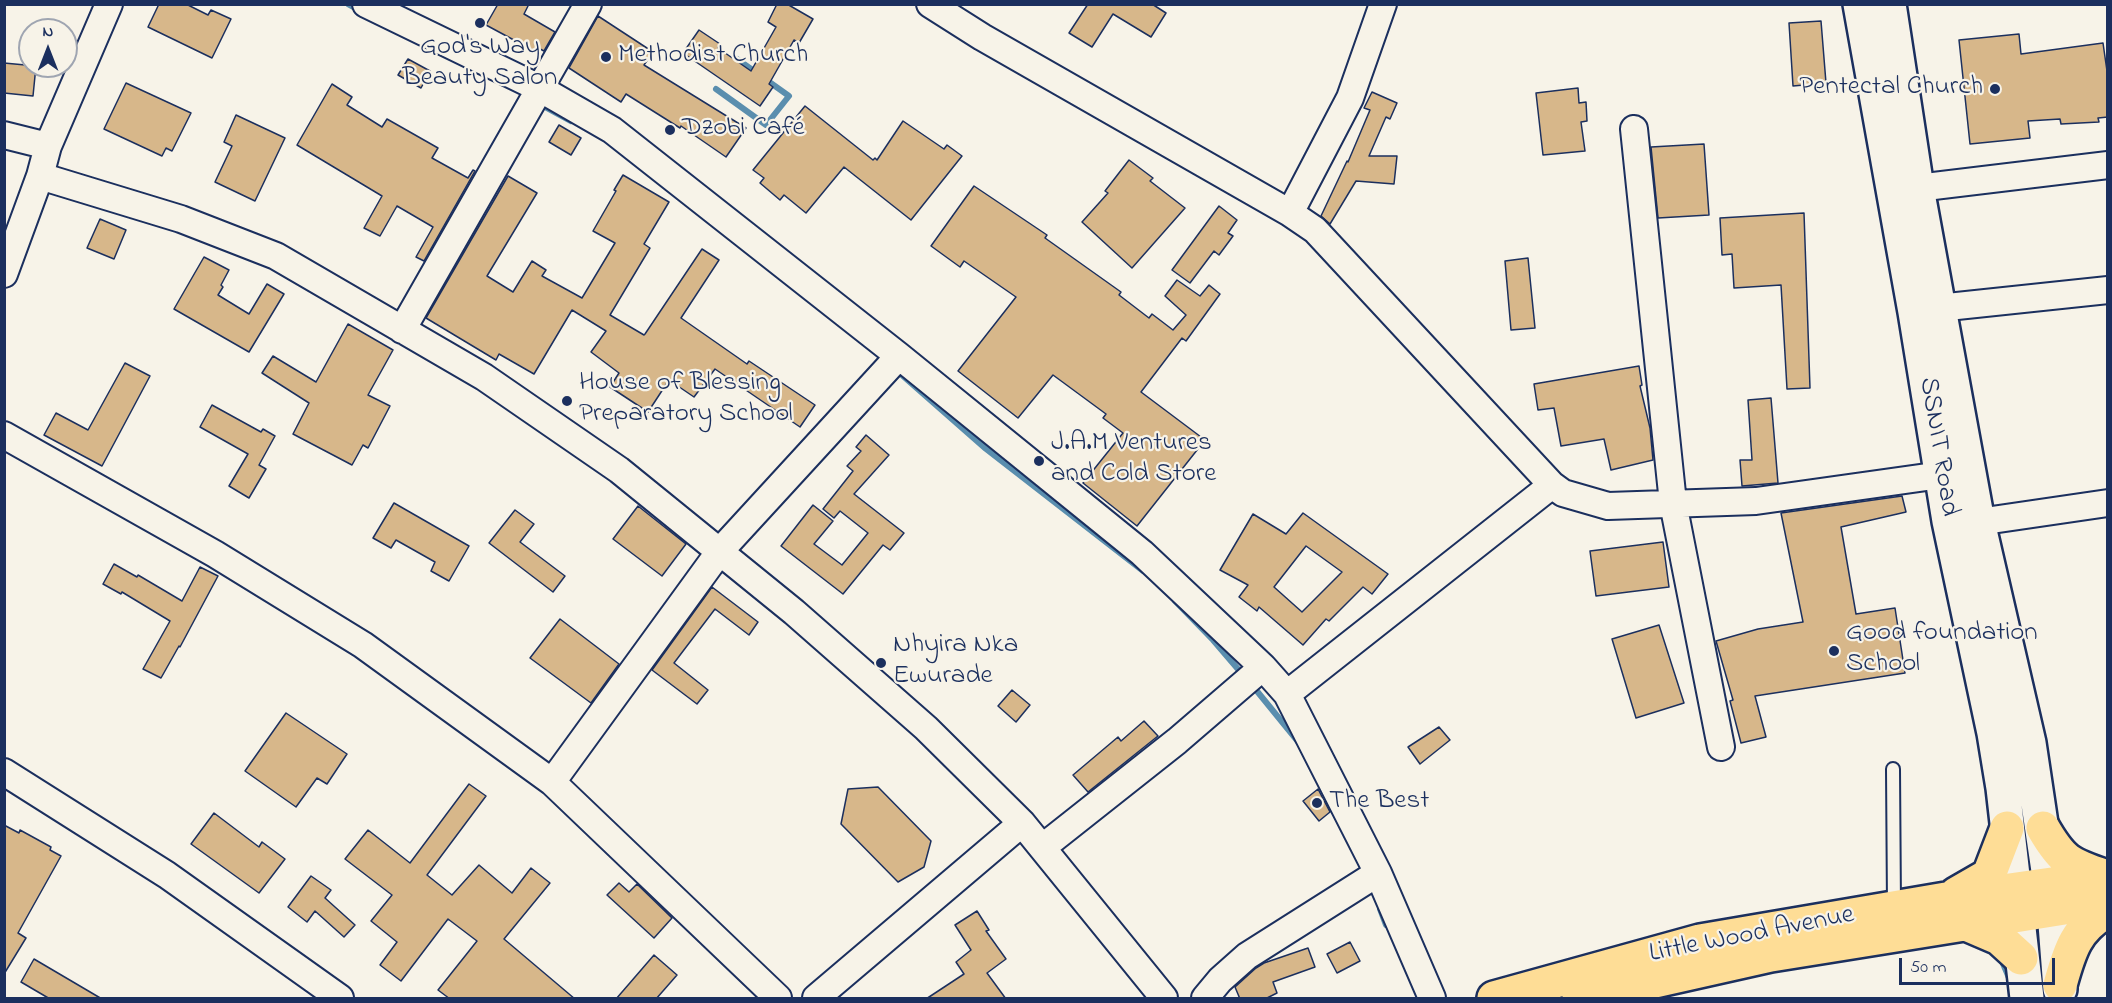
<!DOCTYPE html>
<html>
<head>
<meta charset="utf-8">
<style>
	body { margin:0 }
	#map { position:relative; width:2112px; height:1003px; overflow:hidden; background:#f7f3e8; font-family:"Indie Flower",sans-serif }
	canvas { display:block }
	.frame { position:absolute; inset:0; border:6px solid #1b2f5e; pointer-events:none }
	.north { position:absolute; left:18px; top:18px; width:60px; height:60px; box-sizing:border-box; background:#f7f3e8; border:2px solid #9fa5b1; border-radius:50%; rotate:0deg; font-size:16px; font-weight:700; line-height:24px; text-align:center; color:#1b2f5e }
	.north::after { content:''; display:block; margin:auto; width:21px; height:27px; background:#1b2f5e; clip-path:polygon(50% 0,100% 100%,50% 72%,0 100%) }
	.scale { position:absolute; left:1899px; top:958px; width:156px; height:27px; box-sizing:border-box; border:3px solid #1b2f5e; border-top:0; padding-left:8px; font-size:18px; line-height:21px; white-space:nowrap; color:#1b2f5e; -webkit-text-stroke:4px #f7f3e8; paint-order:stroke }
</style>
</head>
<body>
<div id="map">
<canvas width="2112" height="1003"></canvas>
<div class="frame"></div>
<div class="north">N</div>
<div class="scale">50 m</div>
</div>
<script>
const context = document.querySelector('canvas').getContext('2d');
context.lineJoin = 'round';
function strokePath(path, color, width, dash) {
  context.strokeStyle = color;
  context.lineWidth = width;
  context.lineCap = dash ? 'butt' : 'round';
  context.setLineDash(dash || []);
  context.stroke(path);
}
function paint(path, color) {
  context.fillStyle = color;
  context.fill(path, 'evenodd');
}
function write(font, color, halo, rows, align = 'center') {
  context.font = font + ' "Indie Flower",sans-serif';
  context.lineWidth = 4.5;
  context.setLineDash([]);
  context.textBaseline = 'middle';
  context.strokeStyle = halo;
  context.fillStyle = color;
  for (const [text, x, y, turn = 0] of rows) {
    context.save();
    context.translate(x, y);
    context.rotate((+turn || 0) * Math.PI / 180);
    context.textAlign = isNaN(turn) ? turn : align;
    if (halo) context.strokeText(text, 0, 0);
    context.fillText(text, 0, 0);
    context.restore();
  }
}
strokePath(new Path2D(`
	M 348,4 L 361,11
	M 716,89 L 766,125 L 789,96 L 737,59
	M 538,103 L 571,121
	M 895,369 L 986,449 L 1143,571
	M 1175,601 L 1213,640 L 1243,675
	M 1252,685 L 1300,744
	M 1380,909 L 1386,925
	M 2001,959 L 2010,980`), '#5a8eae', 6);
const building = new Path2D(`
	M 159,4 L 186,4 L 208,15 L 211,10 L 231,19 L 212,58 L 148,27 Z
	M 498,4 L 529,4 L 524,14 L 555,32 L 544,51 L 540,49 L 538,53 L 486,25 Z
	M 777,4 L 787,4 L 813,19 L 799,43 L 794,40 L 769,84 L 773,87 L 760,106 L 683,53 L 699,30 L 720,44 L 718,48 L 751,71 L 776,27 L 768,22 Z
	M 1088,4 L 1152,4 L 1166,13 L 1151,37 L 1113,14 L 1092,47 L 1069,33 Z
	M 598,16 L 653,52 L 644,65 L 746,128 L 726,157 L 681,126 L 680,128 L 626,94 L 621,102 L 569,68 Z
	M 1821,21 L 1826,83 L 1793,86 L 1789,23 Z
	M 2019,34 L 2021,54 L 2103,43 L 2108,78 L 2108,117 L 2098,118 L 2099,122 L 2061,124 L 2060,119 L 2028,121 L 2030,138 L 1970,144 L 1959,40 Z
	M 408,59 L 430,71 L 421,88 L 398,75 Z
	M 4,63 L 36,66 L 33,96 L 4,93 Z
	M 126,83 L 191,113 L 172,151 L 166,148 L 162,156 L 104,129 Z
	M 332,84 L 352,97 L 347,105 L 382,127 L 387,119 L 438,148 L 432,158 L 468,178 L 473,170 L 475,171 L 424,261 L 416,257 L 433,227 L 397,206 L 380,236 L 364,228 L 382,196 L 297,145 Z
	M 1578,88 L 1579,103 L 1586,102 L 1587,121 L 1581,122 L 1585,151 L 1543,155 L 1536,93 Z
	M 1372,92 L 1397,103 L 1390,119 L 1386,117 L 1369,156 L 1397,156 L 1394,184 L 1356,181 L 1330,224 L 1321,216 L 1347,161 L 1348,162 L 1370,110 L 1364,108 Z
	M 805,106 L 873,160 L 875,158 L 877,160 L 903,121 L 944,149 L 947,145 L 962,156 L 911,220 L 844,167 L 806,213 L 784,195 L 780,200 L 760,183 L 764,178 L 753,170 Z
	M 236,115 L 285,138 L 255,201 L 215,182 L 232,146 L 224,142 Z
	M 559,125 L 581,138 L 571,155 L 549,142 Z
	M 1704,144 L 1709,215 L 1658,218 L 1651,147 Z
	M 1129,160 L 1153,178 L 1150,181 L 1185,208 L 1132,268 L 1082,222 L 1108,193 L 1105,191 Z
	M 623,175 L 669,202 L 644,244 L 650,248 L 610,315 L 644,335 L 645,334 L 702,249 L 719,260 L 681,318 L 747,364 L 749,361 L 815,405 L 800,427 L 715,369 L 694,397 L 669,380 L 648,412 L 610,387 L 619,373 L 591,352 L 606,331 L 572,310 L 534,374 L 499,354 L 496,360 L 426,318 L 508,176 L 537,193 L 487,276 L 513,292 L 532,261 L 546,270 L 542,276 L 582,298 L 615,243 L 593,231 L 616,191 L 614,190 Z
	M 974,186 L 1047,235 L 1045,238 L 1121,292 L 1119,295 L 1149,318 L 1152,314 L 1173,330 L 1186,315 L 1165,296 L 1177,280 L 1200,296 L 1209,285 L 1220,294 L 1186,341 L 1182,338 L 1141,392 L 1205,440 L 1137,526 L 1083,483 L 1123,433 L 1103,418 L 1106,414 L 1053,375 L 1018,418 L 958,371 L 1016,297 L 964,261 L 960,267 L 931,246 Z
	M 1219,206 L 1237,220 L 1228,233 L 1233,236 L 1219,255 L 1214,251 L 1190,283 L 1172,270 Z
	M 1804,213 L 1810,388 L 1787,389 L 1781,285 L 1734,288 L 1732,254 L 1722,255 L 1720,218 Z
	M 100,219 L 126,230 L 114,259 L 87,248 Z
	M 204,257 L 229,270 L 221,285 L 223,287 L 218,295 L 249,314 L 267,284 L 284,294 L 249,352 L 174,309 Z
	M 1528,258 L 1535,328 L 1511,330 L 1505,261 Z
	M 348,324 L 393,350 L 368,395 L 390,406 L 368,448 L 363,445 L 352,465 L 293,434 L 309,403 L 262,373 L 273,356 L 316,382 Z
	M 125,363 L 150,376 L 102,466 L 44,435 L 56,413 L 88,430 Z
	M 1639,366 L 1642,385 L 1640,386 L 1650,428 L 1653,460 L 1611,470 L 1604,439 L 1561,446 L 1554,408 L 1538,410 L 1534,384 Z
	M 1771,398 L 1778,483 L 1742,486 L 1740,460 L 1752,460 L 1748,400 Z
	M 212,405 L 261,432 L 263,429 L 275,436 L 259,465 L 266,469 L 249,498 L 229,486 L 248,454 L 200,427 Z
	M 866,435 L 889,455 L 854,494 L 904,533 L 890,550 L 883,545 L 843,594 L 781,546 L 813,505 L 833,521 L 814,544 L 842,565 L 868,533 L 840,511 L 834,518 L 823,509 L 853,471 L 847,466 L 861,451 L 856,447 Z
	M 1902,496 L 1906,512 L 1841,527 L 1856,614 L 1895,608 L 1905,673 L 1755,696 L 1766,737 L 1741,743 L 1730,701 L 1733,700 L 1716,641 L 1758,629 L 1803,622 L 1781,513 Z
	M 394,503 L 469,546 L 449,581 L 431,571 L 435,562 L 396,540 L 391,548 L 373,538 Z
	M 638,506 L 686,544 L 662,576 L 613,539 Z
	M 515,510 L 534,524 L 520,542 L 565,576 L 553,592 L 489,543 Z
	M 1303,513 L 1388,574 L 1372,594 L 1363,587 L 1329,621 L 1326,619 L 1303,645 L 1259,607 L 1257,611 L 1239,597 L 1248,585 L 1220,570 L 1253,514 L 1286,534 ZM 1306,546 L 1342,572 L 1302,612 L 1274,587 Z
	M 1663,542 L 1669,587 L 1596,596 L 1590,551 Z
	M 114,564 L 137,577 L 138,575 L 182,601 L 200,567 L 218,576 L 180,647 L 179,646 L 161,678 L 143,669 L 170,621 L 122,592 L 121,594 L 103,584 Z
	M 712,587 L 758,622 L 749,635 L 715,609 L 674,663 L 708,690 L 697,704 L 652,670 Z
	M 560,619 L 619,664 L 591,703 L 530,658 Z
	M 1659,625 L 1684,703 L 1636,718 L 1612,639 Z
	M 1012,690 L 1030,705 L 1016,722 L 998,706 Z
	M 286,713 L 347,754 L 327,784 L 317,778 L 296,807 L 245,771 Z
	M 1144,721 L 1158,736 L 1088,792 L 1073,775 L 1118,737 L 1121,741 Z
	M 1439,727 L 1450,740 L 1420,764 L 1408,747 Z
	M 469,784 L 486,796 L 427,875 L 452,895 L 479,865 L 512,893 L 531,868 L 550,883 L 504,939 L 575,999 L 450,999 L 438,990 L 477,941 L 448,919 L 401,981 L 380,965 L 397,942 L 371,921 L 392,895 L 345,859 L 368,830 L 410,863 Z
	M 878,787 L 931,841 L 924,867 L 898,882 L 841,824 L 848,789 Z
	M 1318,789 L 1330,812 L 1319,821 L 1303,801 Z
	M 214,813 L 259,847 L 262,842 L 285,859 L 259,893 L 191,844 Z
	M 4,825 L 19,833 L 20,830 L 51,847 L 50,850 L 61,856 L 18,933 L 26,938 L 4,974 Z
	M 311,876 L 331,890 L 325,898 L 355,925 L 344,937 L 315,911 L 307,922 L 288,907 Z
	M 619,883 L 629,892 L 637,884 L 672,918 L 654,938 L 607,895 Z
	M 977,911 L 989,930 L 986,931 L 1006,959 L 987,973 L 1006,999 L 926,999 L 964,974 L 956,962 L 971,950 L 955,925 Z
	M 1350,942 L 1360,961 L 1337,973 L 1327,954 Z
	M 1308,948 L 1315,967 L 1273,982 L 1277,993 L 1265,999 L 1240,999 L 1235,987 L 1256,968 L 1264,963 Z
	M 654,955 L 677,975 L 656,999 L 616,999 Z
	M 34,959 L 102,999 L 50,999 L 21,982 Z`);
paint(building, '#d7b78a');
strokePath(building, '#1b2f5e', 1.5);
const lane = new Path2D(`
	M 1893,769 L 1894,907`);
const street = new Path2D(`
	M 366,4 L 539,88 L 612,130 L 899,356 L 1142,553 L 1263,667 L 1287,694 L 1378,873 L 1432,998
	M 930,4 L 982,37 L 1290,213 L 1315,230 L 1552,485 L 1563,493 L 1608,506 L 1756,501 L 1941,475
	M 1634,129 L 1673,503 L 1721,747
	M 4,135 L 48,146
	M 40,176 L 181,219 L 276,256 L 484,377 L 619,470 L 794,612 L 926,728 L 1022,823 L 1164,998
	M 1917,188 L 2108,165
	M 1290,213 L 1350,98 L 1383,4
	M 4,274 L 40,176 L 48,146 L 109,4
	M 1938,308 L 2108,290
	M 402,330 L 588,4
	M 4,435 L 215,554 L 363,645 L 552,782 L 778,998
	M 1978,522 L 2108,503
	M 1287,694 L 1552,485
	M 4,772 L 167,875 L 340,998
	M 552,782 L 720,551 L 899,356
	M 1043,847 L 1177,741 L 1263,667
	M 816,998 L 1022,823
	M 1205,998 L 1220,980 L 1247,956 L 1378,873`);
const secondary = new Path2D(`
	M 1860,4 L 1915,312 L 1949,521 L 1994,733 L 2003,788 L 2027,998
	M 1889,4 L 1917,188 L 1978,522 L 2029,743 L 2054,911 L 2060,989`);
const highway = new Path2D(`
	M 2043,828 C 2062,861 2069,864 2104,876
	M 1956,894 L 1989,875 L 2007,828
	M 1964,923 L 1999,938 L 2021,958
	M 2060,985 C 2069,953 2075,928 2108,911
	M 1494,998 L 1700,941 L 1946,899 L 2108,876
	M 1579,998 L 1771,955 L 2108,901`);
strokePath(lane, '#1b2f5e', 16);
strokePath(street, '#1b2f5e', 30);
strokePath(secondary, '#1b2f5e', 38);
strokePath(highway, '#1b2f5e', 38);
strokePath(lane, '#f7f3e8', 12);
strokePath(street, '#f7f3e8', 26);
strokePath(secondary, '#f7f3e8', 33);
strokePath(highway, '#fedd96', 33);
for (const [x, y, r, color] of [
	[480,23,6,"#1b2f5e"],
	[606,57,6,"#1b2f5e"],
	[1995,89,6,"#1b2f5e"],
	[670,130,6,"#1b2f5e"],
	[567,401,6,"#1b2f5e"],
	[1039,461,6,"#1b2f5e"],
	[1834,651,6,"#1b2f5e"],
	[881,663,6,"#1b2f5e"],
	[1317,803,6,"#1b2f5e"]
]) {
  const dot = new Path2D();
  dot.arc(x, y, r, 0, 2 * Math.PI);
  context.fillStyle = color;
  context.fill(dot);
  strokePath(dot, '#f7f3e8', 2);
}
write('27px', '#1b2f5e', '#f7f3e8', [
	["God's Way",480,49,"center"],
	["Beauty Salon",480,80,"center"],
	["Methodist Church",618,57],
	["Pentectal Church",1983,89,"right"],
	["Dzobi Café",682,130],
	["House of Blessing",579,385],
	["Preparatory School",579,416],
	["J.A.M Ventures",1051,445],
	["and Cold Store",1051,476],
	["Good foundation",1846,635],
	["School",1846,666],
	["Nhyira Nka",893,647],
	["Ewurade",893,678],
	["The Best",1329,803]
], 'left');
write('27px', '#1b2f5e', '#f7f3e8', [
	["SSNIT Road",1937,447,81],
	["Little Wood Avenue",1752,936,-11]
]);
</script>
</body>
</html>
